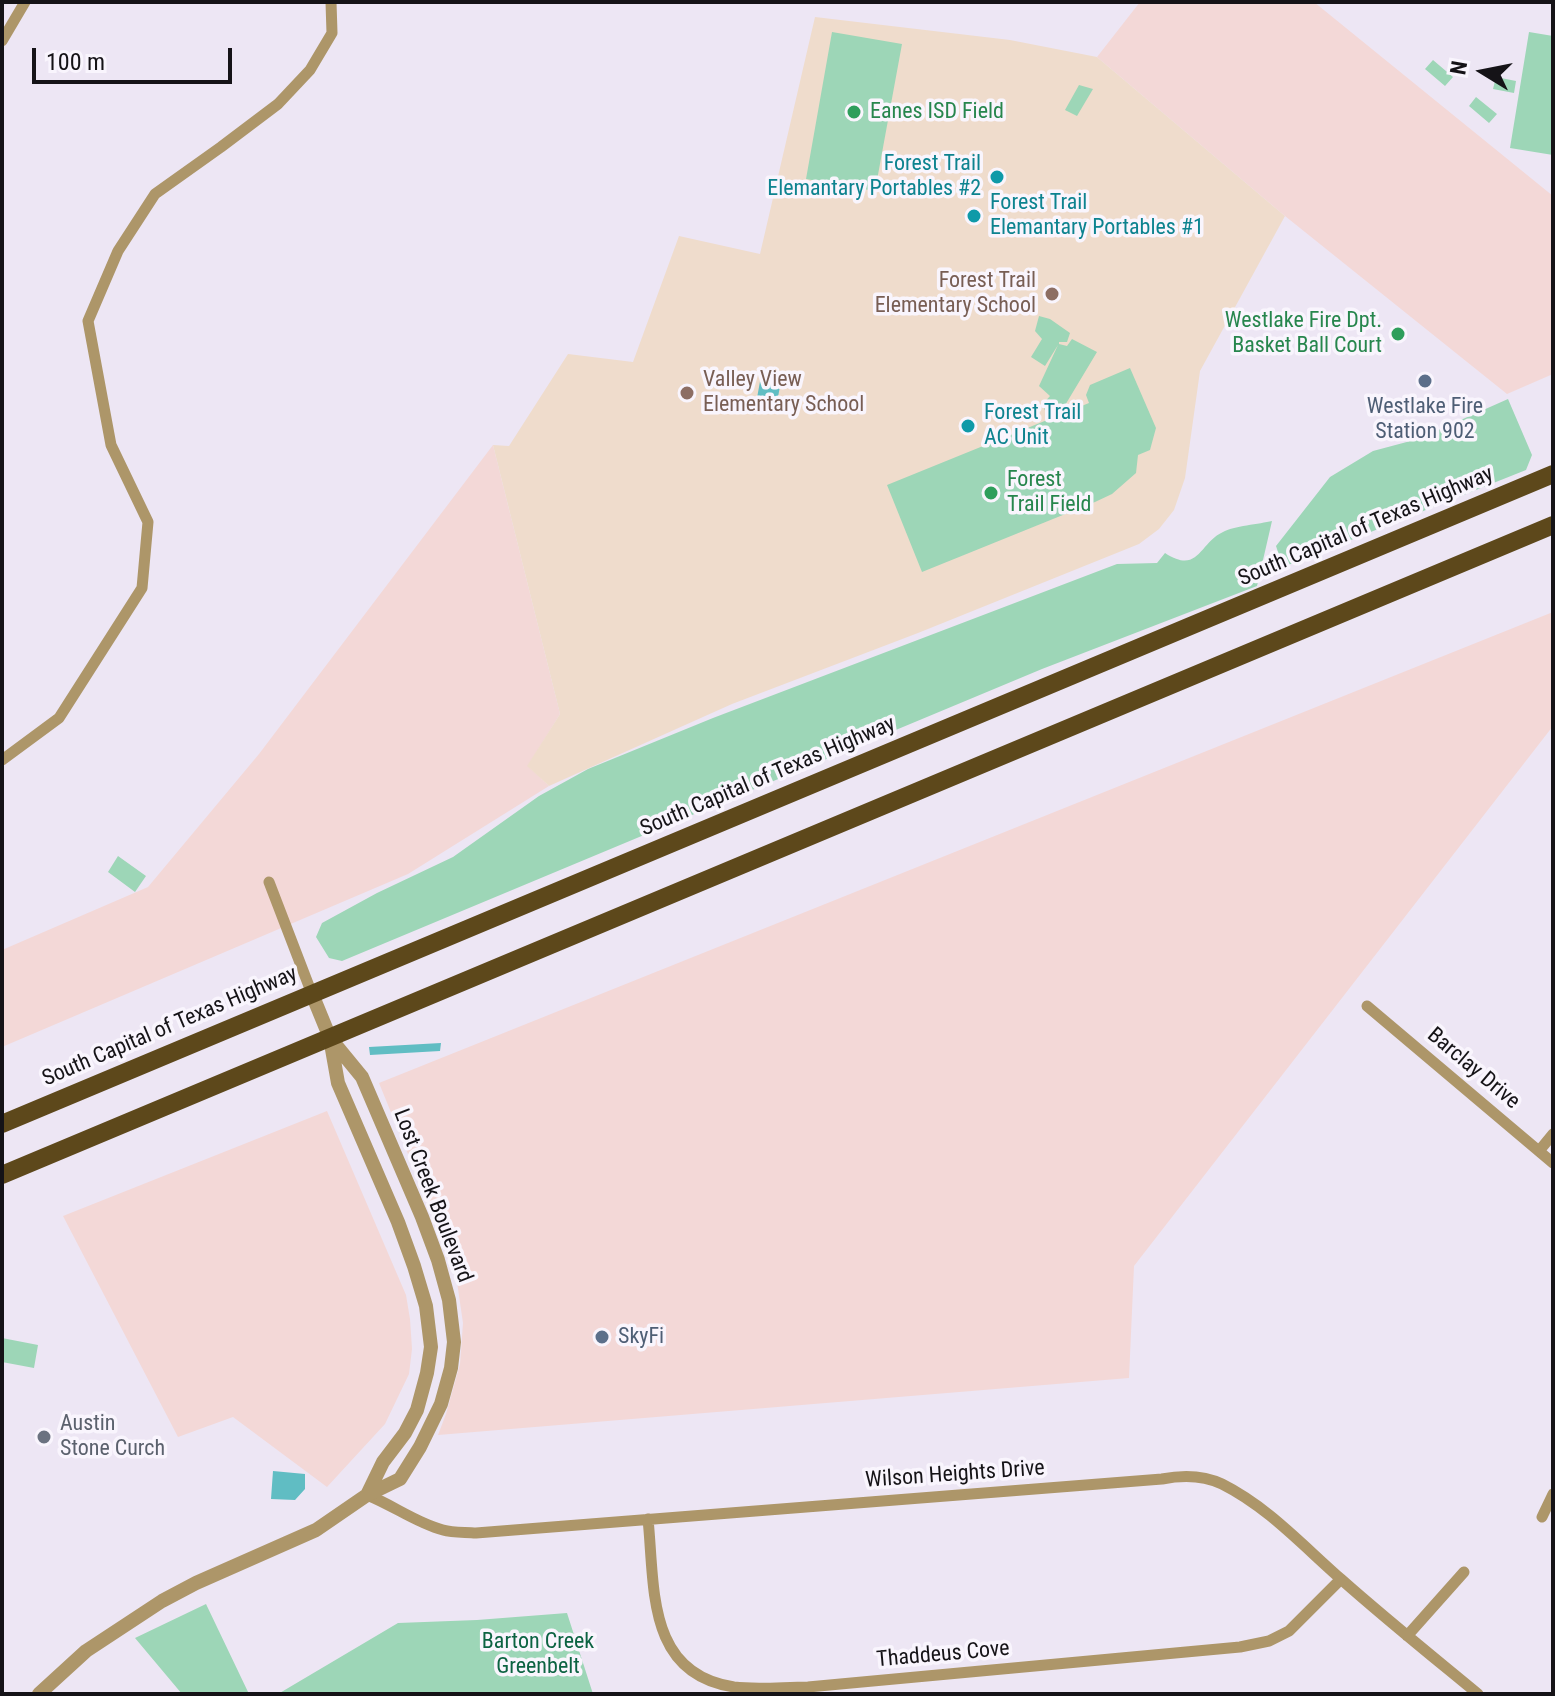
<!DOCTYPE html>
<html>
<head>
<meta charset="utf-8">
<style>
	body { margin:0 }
	#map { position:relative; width:1555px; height:1696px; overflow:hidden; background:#ede6f4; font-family:"Roboto Condensed",sans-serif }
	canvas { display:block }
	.frame { position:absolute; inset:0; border:4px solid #151317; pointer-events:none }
	.north { position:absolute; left:1443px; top:32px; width:80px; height:80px; -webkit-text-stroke:6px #f9f5fd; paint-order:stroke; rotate:280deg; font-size:22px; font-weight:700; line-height:32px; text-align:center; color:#151317 }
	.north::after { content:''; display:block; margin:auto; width:28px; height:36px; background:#151317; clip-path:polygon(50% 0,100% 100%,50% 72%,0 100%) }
	.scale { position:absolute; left:32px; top:48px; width:200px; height:36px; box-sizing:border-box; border:4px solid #151317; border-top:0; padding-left:10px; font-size:24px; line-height:28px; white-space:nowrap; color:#151317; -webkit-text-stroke:6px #f9f5fd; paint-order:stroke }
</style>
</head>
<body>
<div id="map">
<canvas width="1555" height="1696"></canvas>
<div class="frame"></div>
<div class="north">N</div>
<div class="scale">100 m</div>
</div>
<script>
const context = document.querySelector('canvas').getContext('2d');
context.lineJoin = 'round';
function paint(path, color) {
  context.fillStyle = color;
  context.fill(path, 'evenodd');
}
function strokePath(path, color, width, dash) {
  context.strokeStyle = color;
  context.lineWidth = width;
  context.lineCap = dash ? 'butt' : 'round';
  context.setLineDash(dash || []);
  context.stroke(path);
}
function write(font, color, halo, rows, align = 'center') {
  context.font = font + ' "Roboto Condensed",sans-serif';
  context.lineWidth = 7;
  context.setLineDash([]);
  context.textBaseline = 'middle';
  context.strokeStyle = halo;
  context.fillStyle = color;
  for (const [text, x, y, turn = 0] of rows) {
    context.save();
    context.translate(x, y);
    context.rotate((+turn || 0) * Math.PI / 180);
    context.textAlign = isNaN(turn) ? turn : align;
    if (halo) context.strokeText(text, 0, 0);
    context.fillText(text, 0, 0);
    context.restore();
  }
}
paint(new Path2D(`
	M 1140,2 L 1314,2 L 1553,196 L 1553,374 L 1507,394 L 1285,216 L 1097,57 Z
	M 493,445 L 560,714 L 528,766 L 549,786 L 408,874 L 2,1047 L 2,950 L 148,887 L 259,754 Z
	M 1553,612 L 1553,726 L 1134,1266 L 1129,1378 L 438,1435 L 446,1414 L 460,1364 L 463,1323 L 457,1282 L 437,1225 L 379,1083 Z
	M 327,1111 L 406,1295 L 410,1319 L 412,1349 L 409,1374 L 385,1424 L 327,1487 L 233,1417 L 178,1437 L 63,1216 Z`), '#f3d8d7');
paint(new Path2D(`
	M 815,17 L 1010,40 L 1097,57 L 1285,216 L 1200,371 L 1185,478 L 1174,510 L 1159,529 L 1139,544 L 918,633 L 732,704 L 549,786 L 527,766 L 560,714 L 493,445 L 509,446 L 568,354 L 633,362 L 679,236 L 760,254 Z`), '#efdccc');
paint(new Path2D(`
	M 832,32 L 902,44 L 875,191 L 806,179 Z
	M 1529,32 L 1553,36 L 1553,155 L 1510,148 Z
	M 1433,60 L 1453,77 L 1445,86 L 1425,69 Z
	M 1496,77 L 1516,81 L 1514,93 L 1493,89 Z
	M 1079,85 L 1093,89 L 1077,116 L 1065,110 Z
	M 1476,97 L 1497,114 L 1489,123 L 1469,106 Z
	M 1039,316 L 1050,319 L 1070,333 L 1067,342 L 1059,342 L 1059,344 L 1067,346 L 1072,339 L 1097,352 L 1061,412 L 1047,414 L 1042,405 L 1050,396 L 1039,386 L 1058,345 L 1045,366 L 1031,357 L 1042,339 L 1035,331 Z
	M 1130,368 L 1156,428 L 1150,450 L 1138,455 L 1136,473 L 1112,494 L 1095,502 L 922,572 L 887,485 L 1089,403 L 1086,395 L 1090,385 Z
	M 1508,399 L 1532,455 L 1526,470 L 1283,567 L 1276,546 L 1330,477 L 1373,451 L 1418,439 Z
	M 1272,521 L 1257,586 L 1042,669 L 342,961 L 329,958 L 316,937 L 322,923 L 377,893 L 453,857 L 539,796 L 588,769 L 713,718 L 1117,564 L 1157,563 L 1165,553 C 1199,575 1199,543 1223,532 C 1233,526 1260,524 1272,521 Z
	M 118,856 L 146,876 L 135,892 L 108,872 Z
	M 2,1338 L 38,1345 L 34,1368 L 2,1362 Z
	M 206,1604 L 249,1694 L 182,1694 L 135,1638 Z
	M 567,1613 L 593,1694 L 278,1694 L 398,1623 L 477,1620 Z`), '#9dd6b7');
paint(new Path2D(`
	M 761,376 L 781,381 L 775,413 L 755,409 Z
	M 441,1043 L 440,1051 L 370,1055 L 369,1047 Z
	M 273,1471 L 305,1474 L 305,1489 L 295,1500 L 271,1499 Z`), '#60bdc3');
strokePath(new Path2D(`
	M 2,41 L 25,2
	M 2,760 L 59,718 L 142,588 L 148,522 L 111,445 L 88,321 L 118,251 L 155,194 L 221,147 L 278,104 L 310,70 L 332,33 L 331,2
	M 269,882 L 312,994
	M 1367,1006 L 1553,1163
	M 1539,1151 L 1553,1134
	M 367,1495 C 393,1505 416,1523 443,1530 C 453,1533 465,1532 476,1533 L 1162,1479 C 1182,1475 1203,1475 1222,1484 C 1268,1507 1303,1546 1342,1580 C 1386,1619 1432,1656 1478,1694
	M 1542,1517 L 1553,1494
	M 648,1519 C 655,1587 646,1674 734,1687 C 758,1690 783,1687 808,1687 L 1240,1647 L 1269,1641 L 1289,1631 L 1341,1579
	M 1407,1636 L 1464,1572`), '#ad9669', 11);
strokePath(new Path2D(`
	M 312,994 L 330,1038 L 338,1083 L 398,1222 L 414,1266 L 426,1306 L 431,1347 L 427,1373 L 417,1410 L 405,1433 L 383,1462 L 367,1495
	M 39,1694 L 86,1651 L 162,1601 L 196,1583 L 316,1530 L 367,1495 L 400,1479 L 420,1447 L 441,1404 L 451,1368 L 454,1342 L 449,1300 L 438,1260 L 422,1217 L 362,1077 L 330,1038`), '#ad9669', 14);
strokePath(new Path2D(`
	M 2,1124 L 1553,474
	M 2,1175 L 1553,525`), '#5d481b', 18);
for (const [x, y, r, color] of [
	[854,112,8,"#2e9e5b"],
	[997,177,8,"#0f9aa8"],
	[974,216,8,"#0f9aa8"],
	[1052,294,8,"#8d6e63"],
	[1398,334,8,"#2e9e5b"],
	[1425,381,8,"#5c6f8a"],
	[687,393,8,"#8d6e63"],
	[968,426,8,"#0f9aa8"],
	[991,493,8,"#2e9e5b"],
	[602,1337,8,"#5c6f8a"],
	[44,1437,8,"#6b7280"]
]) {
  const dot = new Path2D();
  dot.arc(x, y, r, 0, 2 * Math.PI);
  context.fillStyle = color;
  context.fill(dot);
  strokePath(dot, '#f9f5fd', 3);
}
write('22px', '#27864d', '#f9f5fd', [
	["Eanes ISD Field",870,112],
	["Westlake Fire Dpt.",1382,321,"right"],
	["Basket Ball Court",1382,346,"right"],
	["Forest",1007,480],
	["Trail Field",1007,505]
], 'left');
write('22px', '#0d838f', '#f9f5fd', [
	["Forest Trail",981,164,"right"],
	["Elemantary Portables #2",981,189,"right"],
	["Forest Trail",990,203],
	["Elemantary Portables #1",990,228],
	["Forest Trail",984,413],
	["AC Unit",984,438]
], 'left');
write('22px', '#785e54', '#f9f5fd', [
	["Forest Trail",1036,281],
	["Elementary School",1036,306],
	["Valley View",703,380,"left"],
	["Elementary School",703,405,"left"]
], 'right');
write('22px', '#4e5e75', '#f9f5fd', [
	["Westlake Fire",1425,407],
	["Station 902",1425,432],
	["SkyFi",618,1337,"left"]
]);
write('22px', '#151317', '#f9f5fd', [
	["South Capital of Texas Highway",1366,527,-23],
	["South Capital of Texas Highway",768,777,-23],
	["South Capital of Texas Highway",170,1027,-23],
	["Barclay Drive",1473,1069,40],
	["Lost Creek Boulevard",432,1196,69],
	["Wilson Heights Drive",955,1475,-4],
	["Thaddeus Cove",943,1655,-5]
]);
write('22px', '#5b616d', '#f9f5fd', [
	["Austin",60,1424],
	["Stone Curch",60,1449]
], 'left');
write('22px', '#0c6342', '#f9f5fd', [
	["Barton Creek",538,1642],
	["Greenbelt",538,1667]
]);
</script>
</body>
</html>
